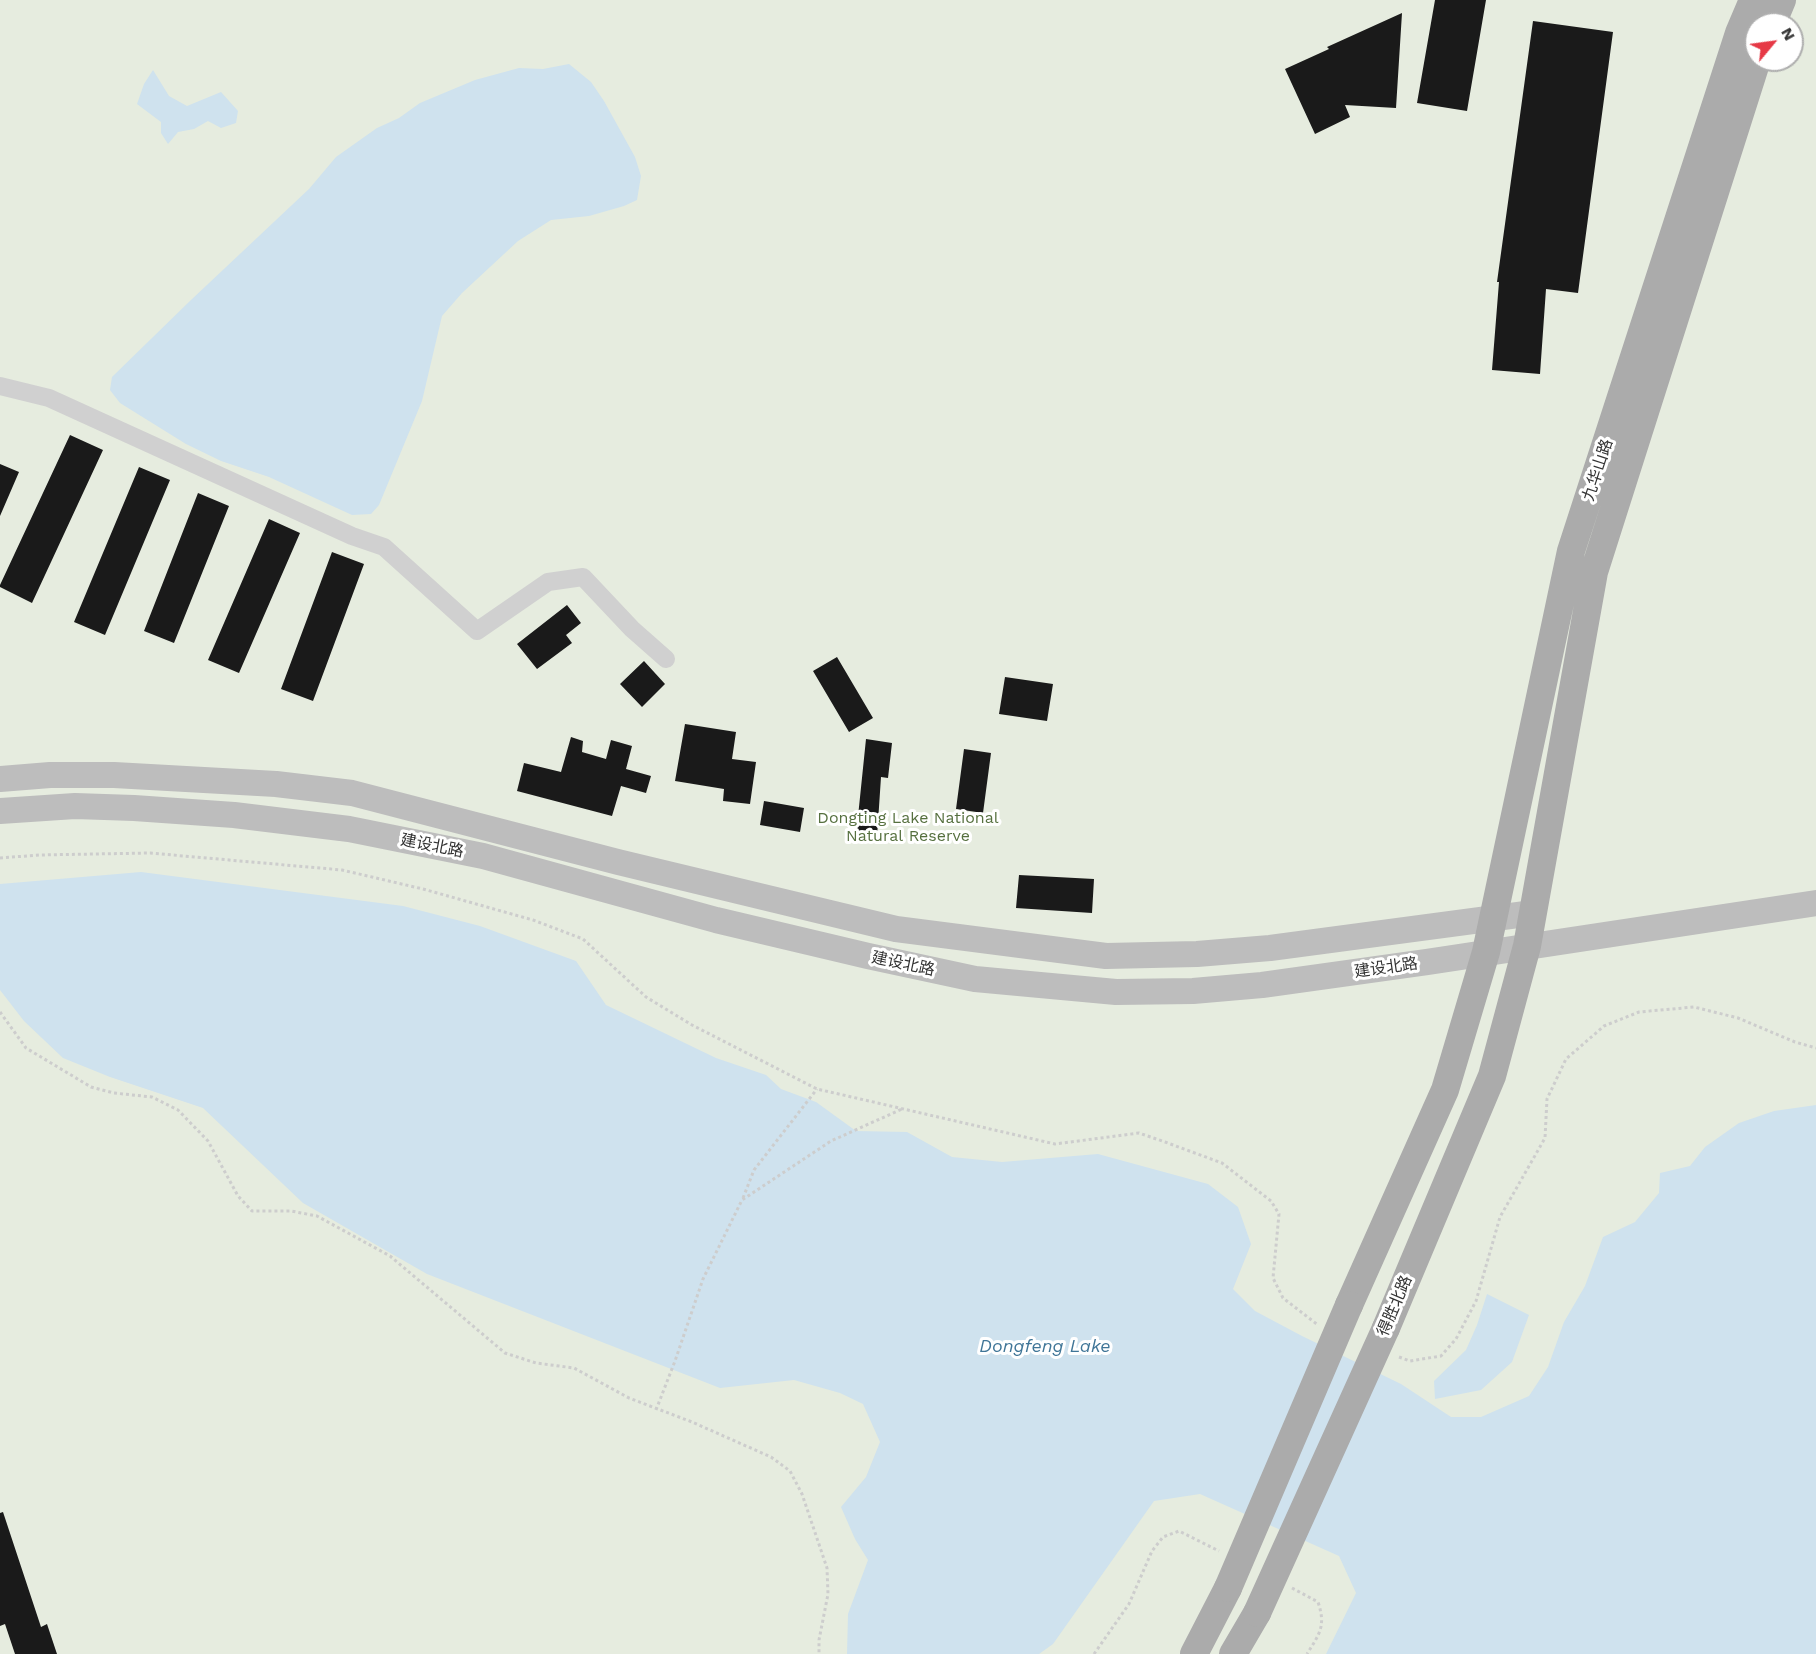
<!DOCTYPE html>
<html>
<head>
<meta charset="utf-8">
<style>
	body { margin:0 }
	#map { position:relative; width:1816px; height:1654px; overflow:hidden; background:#fff; font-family:"Work Sans",sans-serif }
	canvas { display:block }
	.north { position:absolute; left:1744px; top:12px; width:60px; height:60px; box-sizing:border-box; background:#fff; border:2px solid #adadad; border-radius:50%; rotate:61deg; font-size:16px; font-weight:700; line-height:24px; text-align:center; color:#333 }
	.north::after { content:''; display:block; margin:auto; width:21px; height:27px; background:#e63946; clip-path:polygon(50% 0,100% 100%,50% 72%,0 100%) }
</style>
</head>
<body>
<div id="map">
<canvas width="1816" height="1654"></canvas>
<div class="north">N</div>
</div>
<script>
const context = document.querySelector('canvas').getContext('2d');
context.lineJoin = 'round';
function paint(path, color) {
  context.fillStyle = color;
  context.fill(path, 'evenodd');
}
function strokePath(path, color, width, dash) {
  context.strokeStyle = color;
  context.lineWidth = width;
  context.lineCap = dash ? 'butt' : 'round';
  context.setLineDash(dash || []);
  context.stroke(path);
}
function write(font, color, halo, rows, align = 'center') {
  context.font = font + ' "Work Sans","Noto Sans SC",sans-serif';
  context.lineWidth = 6;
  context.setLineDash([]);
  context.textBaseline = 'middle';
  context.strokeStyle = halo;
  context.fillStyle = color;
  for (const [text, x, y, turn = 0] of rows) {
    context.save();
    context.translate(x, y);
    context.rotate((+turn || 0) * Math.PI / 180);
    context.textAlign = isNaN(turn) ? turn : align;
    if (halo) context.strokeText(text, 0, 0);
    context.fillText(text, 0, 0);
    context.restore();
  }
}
paint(new Path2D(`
	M 0,0 L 1816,0 L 1816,1654 L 0,1654 ZM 1756,24 L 1792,24 L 1792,60 L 1756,60 Z`), '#e6ecdf');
paint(new Path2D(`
	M 569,64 L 591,82 L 604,101 L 635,157 L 641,176 L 637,200 L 624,206 L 589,216 L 551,220 L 518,241 L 462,293 L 442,316 L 422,401 L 379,505 L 371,514 L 352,515 L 269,477 L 221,461 L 186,444 L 120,403 L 110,390 L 112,377 L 191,300 L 309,189 L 336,157 L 377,128 L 399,118 L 420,103 L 475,80 L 519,68 L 543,69 Z
	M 153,70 L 169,96 L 187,106 L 221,92 L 238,111 L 236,123 L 221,128 L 208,121 L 194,129 L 178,132 L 168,144 L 161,133 L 161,122 L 137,104 L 144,84 Z
	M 141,872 L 403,906 L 480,926 L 576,961 L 606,1005 L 716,1058 L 766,1075 L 781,1089 L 816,1102 L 856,1131 L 907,1132 L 952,1157 L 1002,1162 L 1098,1154 L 1208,1184 L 1238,1207 L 1251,1244 L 1233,1289 L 1255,1311 L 1302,1336 L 1401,1384 L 1451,1417 L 1481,1417 L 1529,1396 L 1548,1367 L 1564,1322 L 1585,1286 L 1603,1237 L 1635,1222 L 1659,1193 L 1660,1173 L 1690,1166 L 1705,1147 L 1739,1123 L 1774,1111 L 1816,1105 L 1816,1654 L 1326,1654 L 1356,1593 L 1339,1556 L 1200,1494 L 1154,1501 L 1053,1644 L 1039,1654 L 847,1654 L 848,1614 L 868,1560 L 855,1539 L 841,1507 L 866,1477 L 880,1442 L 863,1404 L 840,1393 L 794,1380 L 720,1388 L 427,1274 L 303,1203 L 203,1108 L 110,1077 L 63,1058 L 24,1021 L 0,990 L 0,884 Z
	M 1487,1294 L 1529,1315 L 1512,1362 L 1481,1390 L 1435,1399 L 1434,1381 L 1466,1350 L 1477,1325 Z`), '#cfe2ee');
paint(new Path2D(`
	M 1435,0 L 1486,0 L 1467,111 L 1417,103 Z
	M 1402,13 L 1396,108 L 1345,105 L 1350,117 L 1315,134 L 1285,69 L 1329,49 L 1327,47 Z
	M 1533,21 L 1613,32 L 1578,293 L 1546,289 L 1540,374 L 1492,370 L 1499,282 L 1497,282 Z
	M 70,435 L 103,450 L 32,603 L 0,587 L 0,585 Z
	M 0,464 L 19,472 L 0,516 Z
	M 139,467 L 170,480 L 105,635 L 74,622 Z
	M 198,493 L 229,506 L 174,643 L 144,631 Z
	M 269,519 L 300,533 L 239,673 L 208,660 Z
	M 332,552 L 364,564 L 313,701 L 281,689 Z
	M 567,605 L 581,623 L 566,635 L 572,643 L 537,669 L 517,644 Z
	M 837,657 L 873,718 L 849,732 L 813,671 Z
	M 644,661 L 665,684 L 642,707 L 620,684 Z
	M 1005,677 L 1053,684 L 1047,721 L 999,714 Z
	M 685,724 L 736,732 L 732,759 L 756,762 L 750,804 L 723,801 L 724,789 L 675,781 Z
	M 571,737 L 583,741 L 582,752 L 606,759 L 611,740 L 632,746 L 626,769 L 651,776 L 646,793 L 621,786 L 612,816 L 517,791 L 524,763 L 561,772 Z
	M 866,739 L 892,743 L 888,778 L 881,777 L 877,837 L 856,836 Z
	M 964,749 L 991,753 L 983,813 L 956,809 Z
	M 764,801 L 804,808 L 800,832 L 760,825 Z
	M 1019,875 L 1094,879 L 1092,913 L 1016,908 Z
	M 3,1512 L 41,1627 L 47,1624 L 57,1654 L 15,1654 L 5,1624 L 0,1626 L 0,1513 Z`), '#1a1a1a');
strokePath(new Path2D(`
	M 0,858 L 39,855 L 150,853 L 342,870 L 423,889 L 533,920 L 583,939 L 646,997 L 692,1025 L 817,1089 L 1055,1144 L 1139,1133 L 1165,1142 L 1222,1163 L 1271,1201 L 1279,1214 L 1273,1278 L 1283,1298 L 1318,1325
	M 0,1012 L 26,1048 L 91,1087 L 114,1093 L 152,1097 L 178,1110 L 208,1141 L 238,1196 L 252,1211 L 291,1211 L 317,1216 L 390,1256 L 505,1353 L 536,1363 L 574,1368 L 629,1398 L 692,1422 L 771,1457 L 790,1471 L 802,1494 L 827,1568 L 828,1594 L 819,1640 L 819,1654
	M 743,1198 L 754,1170 L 817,1089
	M 1399,1357 L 1410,1361 L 1441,1356 L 1456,1339 L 1476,1301 L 1500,1217 L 1545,1138 L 1547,1099 L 1566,1059 L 1604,1026 L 1639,1012 L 1694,1007 L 1738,1018 L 1795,1042 L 1816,1048
	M 656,1410 L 675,1361 L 703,1279 L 742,1200 L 831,1141 L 902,1109
	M 1292,1588 L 1318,1602 C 1326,1626 1320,1633 1307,1654
	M 1094,1654 L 1129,1604 L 1152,1551 L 1163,1537 L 1179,1531 L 1219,1551`), '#cdcdcd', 3, [3, 3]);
strokePath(new Path2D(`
	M 0,386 L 49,398 L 352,536 L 384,547 L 477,631 L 548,582 L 583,577 L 632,629 L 666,659`), '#d0d0d0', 18);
strokePath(new Path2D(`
	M 0,779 L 50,775 L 114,775 L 276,784 L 352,793 L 618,862 L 896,929 L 1106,956 L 1197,954 L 1270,948 L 1533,913
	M 0,811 L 75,806 L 134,808 L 234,815 L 349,829 L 483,856 L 716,920 L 868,956 L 975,979 L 1116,992 L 1193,991 L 1262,985 L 1427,962 L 1816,903`), '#bdbdbd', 26);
strokePath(new Path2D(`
	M 1772,24 L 1782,0
	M 1349,1305 L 1445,1090 L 1486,952 L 1571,551 L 1739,33 L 1753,0
	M 1386,1328 L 1492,1076 L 1527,946 L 1594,572 L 1757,60
	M 1194,1654 L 1228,1588
	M 1233,1654 L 1257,1613`), '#ababab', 28);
strokePath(new Path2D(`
	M 1228,1588 L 1349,1305
	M 1257,1613 L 1386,1328`), '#ababab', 28);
write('16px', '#333', '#fff', [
	["九华山路",1598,470,-72],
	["建设北路",432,846,11],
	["建设北路",903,964,12],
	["建设北路",1386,968,-8],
	["得胜北路",1395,1306,-67]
]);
write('16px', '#56703f', '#fff', [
	["Dongting Lake National",908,818],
	["Natural Reserve",908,836]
]);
write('italic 18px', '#3f7597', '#fff', [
	["Dongfeng Lake",1045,1347]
]);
</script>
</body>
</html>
